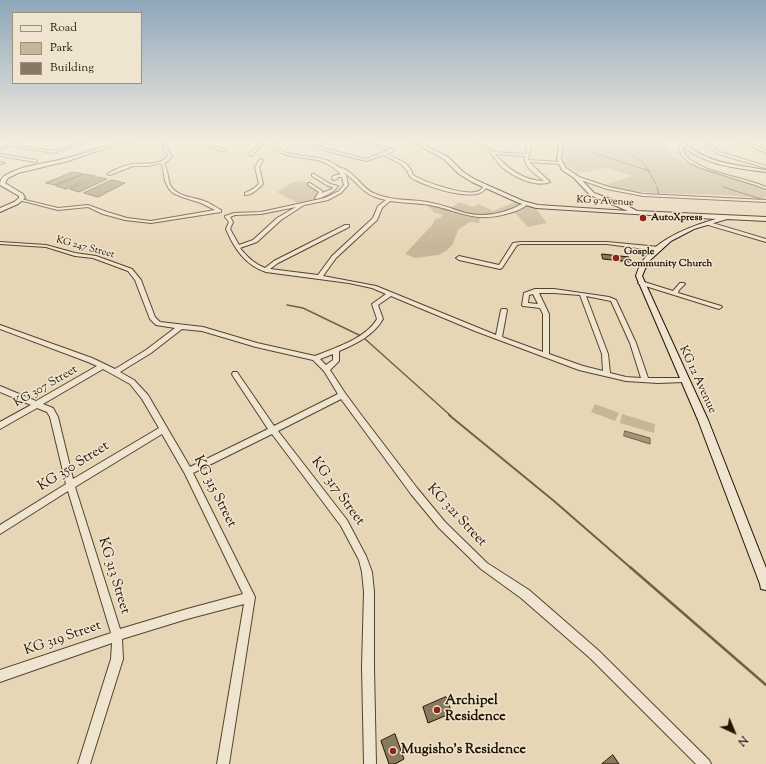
<!DOCTYPE html>
<html>
<head>
<meta charset="utf-8">
<style>
	body { margin:0 }
	#map { position:relative; width:766px; height:764px; overflow:hidden; background:#e7d6b6; font-family:"Sorts Mill Goudy",serif }
	canvas { display:block }
	.legend { position:absolute; left:12px; top:12px; width:130px; height:72px; box-sizing:border-box; background:#efe4d0; border:1px solid #9d917d; margin:0; padding:5px 7px; list-style:none; font-size:12px; color:#231400 }
	.legend li { display:flex; align-items:center; gap:8px; height:20px }
	.legend b { width:20px; border:1px solid #9d917d }
	.north { position:absolute; left:714px; top:712px; width:40px; height:40px; -webkit-text-stroke:3px #efe4d0; paint-order:stroke; rotate:136deg; font-size:11px; font-weight:700; line-height:16px; text-align:center; color:#231400 }
	.north::after { content:''; display:block; margin:auto; width:14px; height:18px; background:#231400; clip-path:polygon(50% 0,100% 100%,50% 72%,0 100%) }
</style>
</head>
<body>
<div id="map">
<canvas width="766" height="764"></canvas>
<ul class="legend">
<li><b style="height:5px;background:#efe4d0"></b>Road</li>
<li><b style="height:11px;background:#c6b597"></b>Park</li>
<li><b style="height:11px;background:#89795f"></b>Building</li>
</ul>
<div class="north">N</div>
</div>
<script>
const context = document.querySelector('canvas').getContext('2d');
context.lineJoin = 'round';
function paint(path, color) {
  context.fillStyle = color;
  context.fill(path, 'evenodd');
}
function strokePath(path, color, width, dash) {
  context.strokeStyle = color;
  context.lineWidth = width;
  context.lineCap = dash ? 'butt' : 'round';
  context.setLineDash(dash || []);
  context.stroke(path);
}
function write(font, color, halo, rows, align = 'center') {
  context.font = font + ' "Sorts Mill Goudy",serif';
  context.lineWidth = 3;
  context.setLineDash([]);
  context.textBaseline = 'middle';
  context.strokeStyle = halo;
  context.fillStyle = color;
  for (const [text, x, y, turn = 0] of rows) {
    context.save();
    context.translate(x, y);
    context.rotate((+turn || 0) * Math.PI / 180);
    context.textAlign = isNaN(turn) ? turn : align;
    if (halo) context.strokeText(text, 0, 0);
    context.fillText(text, 0, 0);
    context.restore();
  }
}
paint(new Path2D(`
	M 564,141 L 666,141 L 669,152 L 667,153 L 698,168 L 751,183 L 766,191 L 766,196 L 763,199 C 749,197 736,196 723,195 C 683,193 643,196 604,185 L 632,176 L 608,168 L 578,173 L 565,164 Z
	M 300,181 L 308,183 L 308,184 L 320,192 L 316,198 L 300,204 L 277,192 L 291,183 Z
	M 460,202 L 473,207 L 479,204 L 493,211 L 515,202 L 536,209 L 547,223 L 528,227 L 515,213 L 480,218 L 479,223 L 470,222 L 458,230 L 453,244 L 446,251 L 438,255 L 415,258 L 405,254 L 433,224 L 435,219 L 440,218 L 443,215 L 432,212 L 433,210 L 428,207 L 429,205 L 447,210 Z
	M 595,404 L 619,413 L 615,421 L 591,412 Z
	M 622,414 L 655,424 L 654,433 L 620,423 Z`), '#c6b597');
const water = new Path2D(`
	M 73,172 L 83,174 L 55,185 L 46,183 Z
	M 85,174 L 95,176 L 66,189 L 56,186 Z
	M 98,177 L 107,179 L 79,192 L 70,189 Z
	M 112,180 L 125,183 L 98,197 L 84,193 Z
	M 625,431 L 650,438 L 650,444 L 624,436 Z`);
paint(water, '#a49478');
strokePath(water, '#706148', 1);
strokePath(new Path2D(`
	M 582,141 L 593,153 L 650,171
	M 615,141 L 616,144
	M 626,151 L 644,164 L 656,184
	M 657,187 L 659,195
	M 723,187 L 761,199`), '#706148', 1);
strokePath(new Path2D(`
	M 287,305 L 303,308 L 361,336
	M 364,338 L 451,416`), '#706148', 1.5);
strokePath(new Path2D(`
	M 449,415 L 554,501 L 631,568`), '#706148', 2);
strokePath(new Path2D(`
	M 630,567 L 766,685`), '#706148', 2.5);
const building = new Path2D(`
	M 602,254 L 629,257 L 631,262 L 603,259 Z
	M 446,697 L 452,713 L 428,723 L 423,707 Z
	M 395,734 L 404,759 L 395,764 L 389,764 L 381,741 Z
	M 613,755 L 619,764 L 602,764 Z`);
paint(building, '#89795f');
strokePath(building, '#231400', 1);
const street = new Path2D(`
	M 18,141 L 22,141 L 14,145 L 54,151 L 84,141 L 88,141 L 54,153 L 10,146 L 0,150 L 0,148 Z
	M 157,141 L 161,141 L 167,143 L 168,151 L 172,155 L 170,159 L 164,164 C 169,171 167,181 172,188 C 180,197 193,197 204,201 C 210,203 215,207 221,210 L 221,212 L 151,223 L 125,220 L 103,214 L 88,207 L 58,210 L 19,200 L 21,199 L 58,208 L 88,205 L 107,212 L 127,218 L 151,221 L 215,210 L 201,203 L 182,197 L 173,193 L 169,189 L 165,181 L 163,169 L 161,163 L 148,166 L 133,166 L 110,175 L 107,174 C 114,170 125,165 133,164 C 143,163 163,166 168,155 L 164,151 L 164,145 Z
	M 249,141 L 253,141 L 250,144 L 248,144 Z
	M 262,141 L 265,141 L 252,156 L 250,156 L 250,154 Z
	M 278,141 L 281,141 L 276,147 C 280,149 283,152 287,153 C 305,158 326,155 340,168 C 351,168 362,188 373,193 C 390,201 409,199 427,202 C 440,204 453,209 465,213 C 486,218 506,213 524,203 L 528,204 C 522,209 514,212 506,214 C 475,223 459,211 430,205 C 417,203 403,203 390,201 L 382,208 L 377,220 L 336,258 L 323,276 L 376,286 L 496,335 L 501,310 L 502,309 L 506,309 L 507,310 L 502,337 L 543,352 L 543,314 L 540,308 L 523,306 L 522,305 L 524,293 L 535,289 L 554,289 L 609,297 L 616,300 L 636,343 L 648,378 L 686,378 L 687,380 L 684,382 L 658,383 L 626,381 L 579,370 L 475,331 L 391,296 L 378,305 L 383,319 C 374,335 356,344 339,351 L 339,361 L 330,370 L 345,393 L 362,416 L 417,488 L 445,522 L 487,563 L 529,590 L 598,650 L 709,760 L 711,764 L 696,764 L 590,658 L 521,598 L 481,569 L 439,528 L 411,494 L 341,399 L 278,431 L 347,520 L 366,556 L 372,572 L 374,592 L 374,667 L 376,764 L 364,764 L 362,667 L 364,592 L 362,572 L 359,560 L 341,526 L 272,434 L 193,473 L 255,597 L 229,764 L 217,764 L 244,604 L 187,619 L 122,639 L 123,659 L 90,764 L 78,764 L 111,659 L 112,643 L 0,682 L 0,670 L 111,633 L 68,491 L 0,534 L 0,525 L 66,484 L 50,417 L 47,412 L 37,408 L 0,429 L 0,422 L 31,405 L 0,392 L 0,386 L 36,401 L 97,366 L 88,362 L 0,329 L 0,325 L 92,358 L 115,369 L 146,350 L 175,328 L 156,325 L 150,319 L 135,280 L 128,271 L 93,258 L 75,256 L 46,247 L 0,244 L 0,242 L 46,245 L 75,253 L 96,256 L 132,269 L 141,280 L 155,317 L 160,322 L 203,327 L 257,343 L 315,356 L 320,354 C 338,347 367,337 377,319 L 372,304 L 386,294 L 372,288 L 349,283 L 266,272 C 245,265 234,248 226,229 L 229,222 L 225,217 L 225,216 L 234,213 L 261,212 L 325,198 L 339,191 L 344,185 L 342,177 L 338,177 L 337,179 L 334,180 L 332,179 L 333,176 L 341,174 C 334,168 327,162 317,160 C 300,156 287,159 272,147 ZM 343,172 C 361,184 361,195 386,200 L 378,206 L 373,218 L 332,256 L 318,275 L 270,269 L 278,263 L 349,227 L 349,225 L 345,225 L 274,261 L 265,268 C 255,264 247,257 240,248 L 257,242 L 281,220 L 304,205 L 328,200 L 341,193 L 348,185 L 346,175 ZM 296,207 L 277,218 L 253,240 L 239,245 L 230,229 L 233,222 L 230,217 L 235,215 L 261,214 ZM 539,293 L 554,293 L 580,295 L 602,354 L 603,371 L 583,366 L 549,354 L 549,314 ZM 533,294 L 538,304 L 528,303 L 529,295 ZM 586,296 L 611,301 L 630,343 L 641,378 L 626,377 L 610,373 L 608,354 ZM 182,329 L 202,331 L 256,347 L 313,360 L 324,371 L 338,394 L 274,426 L 237,372 L 233,372 L 232,374 L 233,376 L 268,429 L 190,467 L 148,395 L 134,380 L 120,372 L 151,353 ZM 333,354 L 333,360 L 326,365 L 320,359 ZM 103,369 L 130,384 L 142,399 L 159,428 L 73,479 L 58,417 L 53,408 L 43,404 ZM 162,434 L 185,474 L 243,594 L 187,609 L 120,629 L 75,487 Z
	M 323,141 L 327,141 L 319,147 L 366,159 L 389,150 L 356,142 L 356,141 L 394,149 L 394,151 L 386,154 C 397,159 410,162 413,175 C 424,182 467,197 479,191 C 481,190 482,188 484,186 L 487,187 C 485,189 483,192 480,193 C 463,199 424,186 410,177 C 405,163 395,161 383,155 L 366,161 L 315,148 L 315,146 Z
	M 469,141 C 477,140 488,146 493,152 L 526,154 L 527,147 L 525,141 L 528,141 L 531,147 L 528,160 L 560,162 L 562,163 L 560,164 L 529,162 L 550,182 C 536,188 511,176 501,166 C 496,161 492,153 487,149 C 482,145 474,144 469,141 ZM 495,154 L 525,156 C 523,167 536,174 544,181 C 524,181 508,169 495,154 Z
	M 701,141 L 705,141 L 720,152 L 766,166 L 766,168 L 718,154 Z
	M 683,144 L 686,145 L 682,147 C 683,150 684,154 686,156 C 702,173 744,177 766,187 L 766,189 L 755,185 L 701,168 L 690,163 L 682,156 L 678,147 Z
	M 210,146 L 225,149 L 226,150 L 224,151 L 209,148 Z
	M 0,154 L 35,160 L 37,161 L 35,162 L 0,156 Z
	M 260,159 L 263,160 L 259,167 L 263,184 C 258,189 252,195 245,195 L 245,193 L 253,189 L 259,184 L 255,167 Z
	M 0,162 L 5,163 L 0,164 Z
	M 312,174 L 314,174 L 330,184 L 338,186 C 334,192 323,198 315,199 L 315,198 L 319,192 L 308,185 L 308,183 L 310,183 L 322,191 L 322,193 L 332,189 L 333,187 L 328,186 L 312,176 Z
	M 576,176 L 609,187 L 643,194 L 766,200 L 766,202 L 643,196 L 607,189 L 575,178 L 575,176 Z
	M 705,222 L 709,222 L 766,239 L 766,242 L 705,224 Z
	M 521,242 L 607,242 L 659,247 L 662,249 L 659,251 L 607,244 L 521,244 L 517,245 L 502,268 L 500,269 L 459,260 L 456,258 L 459,256 L 499,265 L 513,243 Z
	M 641,281 L 673,291 L 680,283 L 684,283 L 685,284 L 679,290 L 678,293 L 721,306 L 722,307 L 719,309 L 639,284 L 638,283 Z`);
const secondary = new Path2D(`
	M 129,141 L 137,141 L 115,145 L 68,161 L 18,173 L 8,178 L 5,183 L 23,194 L 25,198 L 18,204 L 0,212 L 0,208 L 14,202 L 19,198 L 19,196 L 0,185 C 0,180 2,177 6,175 C 22,165 45,164 63,159 C 85,154 106,144 129,141 Z
	M 411,141 L 416,141 L 448,157 L 463,172 L 476,180 L 523,201 L 538,205 L 628,211 L 590,195 L 574,178 L 562,170 L 557,159 L 559,146 L 557,141 L 561,141 L 563,146 L 561,159 L 566,168 L 578,176 L 594,193 L 624,204 L 637,211 L 766,217 L 766,221 L 727,219 L 694,229 L 671,241 L 648,262 L 642,276 L 708,420 L 766,568 L 766,590 L 761,589 L 760,584 L 698,420 L 636,276 C 645,243 685,228 716,219 L 536,208 L 519,203 L 472,182 L 459,174 L 444,159 Z
	M 677,141 L 681,141 C 709,164 732,164 766,170 L 766,172 C 734,168 701,165 677,141 Z
	M 740,141 L 745,141 L 766,150 L 766,153 Z`);
strokePath(street, '#54442e', 2);
strokePath(secondary, '#231400', 2);
paint(street, '#efe4d0');
paint(secondary, '#efe4d0');
const sky = context.createLinearGradient(0, 0, 0, 248);
sky.addColorStop(0, '#8da7bb');
sky.addColorStop(0.57, '#f4edde');
sky.addColorStop(1, '#f4edde00');
context.fillStyle = sky;
context.fillRect(0, 0, 766, 248);
for (const [x, y, r, color] of [
	[643,218,4,"#8f2418"],
	[616,258,4,"#8f2418"],
	[437,710,4,"#8f2418"],
	[393,751,4,"#8f2418"]
]) {
  const dot = new Path2D();
  dot.arc(x, y, r, 0, 2 * Math.PI);
  context.fillStyle = color;
  context.fill(dot);
  strokePath(dot, '#efe4d0', 1.5);
}
write('10px', '#231400', '#efe4d0', [
	["KG 9 Avenue",605,202,3],
	["KG 247 Street",85,248,15]
]);
write('bold 10px', '#231400', '#efe4d0', [
	["AutoXpress",651,218],
	["Gosple",624,252],
	["Community Church",624,264]
], 'left');
write('12px', '#231400', '#efe4d0', [
	["KG 12 Avenue",697,380,65],
	["KG 307 Street",46,387,-30]
]);
write('14px', '#231400', '#efe4d0', [
	["KG 350 Street",74,467,-32],
	["KG 315 Street",214,492,63],
	["KG 317 Street",337,492,54],
	["KG 321 Street",456,516,47],
	["KG 313 Street",113,576,73],
	["KG 319 Street",63,639,-19]
]);
write('bold 14px', '#231400', '#efe4d0', [
	["Archipel",445,702],
	["Residence",445,718],
	["Mugisho's Residence",401,751]
], 'left');
</script>
</body>
</html>
